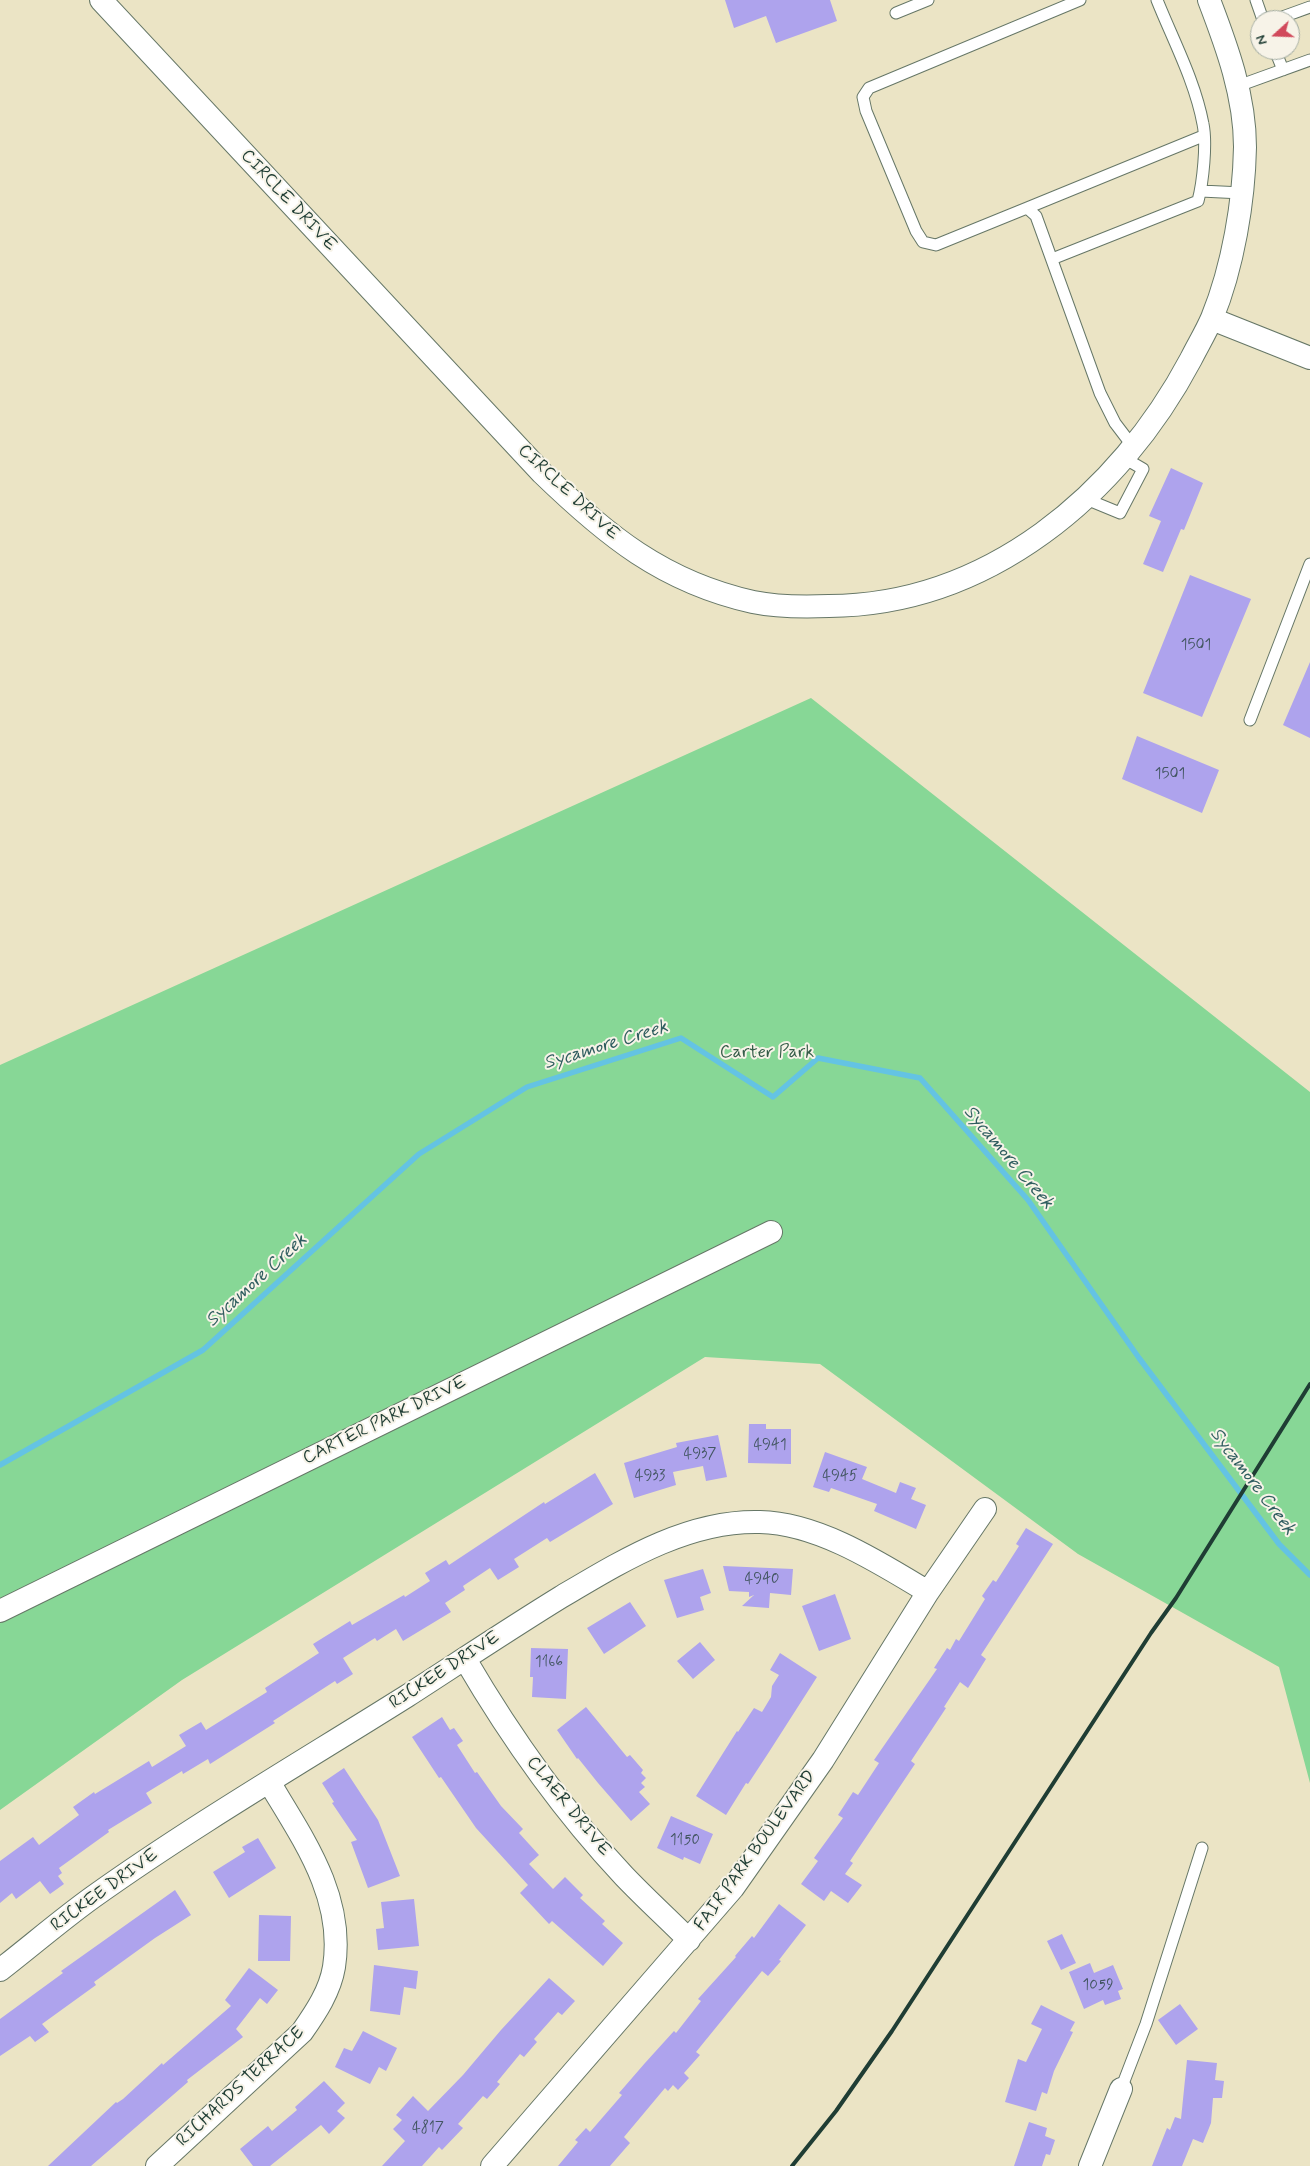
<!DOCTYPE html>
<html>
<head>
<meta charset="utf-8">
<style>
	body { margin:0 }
	#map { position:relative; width:1310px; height:2166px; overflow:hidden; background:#ebe4c5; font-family:Mynerve,sans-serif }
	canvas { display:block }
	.north { position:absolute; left:1250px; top:10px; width:50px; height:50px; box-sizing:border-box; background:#f7f3e8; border:1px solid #a1aaa0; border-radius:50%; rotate:250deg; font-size:14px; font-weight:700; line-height:20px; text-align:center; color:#1f3d34 }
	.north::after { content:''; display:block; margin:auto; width:18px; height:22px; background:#d1495b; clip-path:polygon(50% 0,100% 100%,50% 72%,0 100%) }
</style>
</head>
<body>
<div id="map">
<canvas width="1310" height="2166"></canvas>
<div class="north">N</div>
</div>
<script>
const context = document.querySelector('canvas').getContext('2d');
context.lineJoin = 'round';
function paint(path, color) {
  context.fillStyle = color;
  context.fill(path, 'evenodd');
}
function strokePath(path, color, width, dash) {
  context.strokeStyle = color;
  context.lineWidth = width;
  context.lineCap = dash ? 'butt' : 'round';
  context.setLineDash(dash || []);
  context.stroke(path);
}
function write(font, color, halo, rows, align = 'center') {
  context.font = font + ' Mynerve,sans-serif';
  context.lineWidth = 4;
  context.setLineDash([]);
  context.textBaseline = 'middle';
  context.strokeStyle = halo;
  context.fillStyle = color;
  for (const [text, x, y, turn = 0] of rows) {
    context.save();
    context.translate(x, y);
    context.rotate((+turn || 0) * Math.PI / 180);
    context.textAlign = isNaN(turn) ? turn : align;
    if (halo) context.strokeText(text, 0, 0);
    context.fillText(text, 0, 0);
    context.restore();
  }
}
paint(new Path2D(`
	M 811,698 L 1310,1092 L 1310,1783 L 1279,1667 L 1078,1554 L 820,1364 L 705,1357 L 182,1680 L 0,1810 L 0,1065 Z`), '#87d796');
strokePath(new Path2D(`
	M 0,1465 L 203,1350 L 419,1154 L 527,1087 L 681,1038 L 773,1097 L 818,1058 L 920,1078 L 1028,1200 L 1139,1358 L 1279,1544 L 1310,1575`), '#64c3e3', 5.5);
paint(new Path2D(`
	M 725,0 L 830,0 L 837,21 L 776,43 L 766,16 L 734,28 Z
	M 1171,468 L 1203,483 L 1184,530 L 1181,529 L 1163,572 L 1143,564 L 1161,521 L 1149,516 Z
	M 1190,575 L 1251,599 L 1202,717 L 1143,693 Z
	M 1310,662 L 1310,738 L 1283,725 Z
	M 1137,736 L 1219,770 L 1202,813 L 1122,779 Z
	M 749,1424 L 766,1424 L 766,1429 L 791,1429 L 791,1464 L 748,1463 Z
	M 718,1435 L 727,1477 L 706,1481 L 703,1466 L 673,1472 L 676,1485 L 634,1498 L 624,1463 L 677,1447 L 676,1443 Z
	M 825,1452 L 867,1467 L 862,1479 L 896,1493 L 900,1482 L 916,1488 L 911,1499 L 926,1505 L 916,1529 L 874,1511 L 877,1504 L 831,1488 L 829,1492 L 813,1487 Z
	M 595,1473 L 613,1504 L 550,1542 L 547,1538 L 514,1559 L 519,1567 L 498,1580 L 490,1568 L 463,1586 L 465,1590 L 445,1603 L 451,1612 L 403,1641 L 396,1629 L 377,1641 L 375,1638 L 343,1658 L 353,1674 L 337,1684 L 335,1681 L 273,1721 L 275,1723 L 210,1764 L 208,1759 L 183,1774 L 182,1771 L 146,1793 L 152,1803 L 108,1830 L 109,1832 L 59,1868 L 62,1873 L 58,1876 L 64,1884 L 50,1894 L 40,1881 L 16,1899 L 12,1893 L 0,1903 L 0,1861 L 33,1837 L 39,1845 L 79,1815 L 73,1807 L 94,1792 L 95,1794 L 149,1761 L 152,1767 L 186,1746 L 179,1735 L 201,1722 L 206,1730 L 267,1692 L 265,1688 L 319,1653 L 313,1644 L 350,1621 L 352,1625 L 404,1595 L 405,1597 L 430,1581 L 425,1573 L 446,1560 L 449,1565 L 544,1502 L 545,1504 Z
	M 1026,1528 L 1053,1544 L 981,1655 L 986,1659 L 968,1688 L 960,1682 L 944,1707 L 946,1708 L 911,1761 L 915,1764 L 850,1861 L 853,1863 L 845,1874 L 862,1885 L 848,1903 L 831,1891 L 824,1901 L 801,1884 L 818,1861 L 814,1858 L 843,1818 L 838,1815 L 853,1792 L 858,1795 L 879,1763 L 874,1760 L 937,1669 L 934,1668 L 947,1648 L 950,1650 L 956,1639 L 959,1641 L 985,1599 L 982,1596 L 993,1580 L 996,1582 L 1019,1546 L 1016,1544 Z
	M 723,1566 L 793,1569 L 791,1595 L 770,1593 L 769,1608 L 742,1606 L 754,1595 L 749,1597 L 749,1592 L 729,1591 Z
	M 703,1569 L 711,1593 L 700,1597 L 704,1610 L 677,1618 L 664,1580 Z
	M 835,1594 L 851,1639 L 819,1651 L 802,1606 Z
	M 630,1602 L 646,1626 L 604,1654 L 587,1628 Z
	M 700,1642 L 715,1660 L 693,1679 L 677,1661 Z
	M 531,1648 L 568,1649 L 566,1699 L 532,1697 L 533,1677 L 530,1677 Z
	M 780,1653 L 817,1677 L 769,1752 L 748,1784 L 746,1783 L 726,1815 L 696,1796 L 737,1731 L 738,1732 L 754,1708 L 762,1712 L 771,1697 L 772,1686 L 779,1675 L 770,1670 Z
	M 586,1707 L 627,1757 L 630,1755 L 643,1770 L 641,1773 L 646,1778 L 641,1783 L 645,1787 L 639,1792 L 650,1804 L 631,1821 L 598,1783 L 578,1758 L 577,1759 L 557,1730 Z
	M 442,1717 L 450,1730 L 454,1728 L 463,1741 L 457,1745 L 475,1773 L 477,1772 L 501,1806 L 523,1829 L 519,1833 L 539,1855 L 529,1864 L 553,1889 L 565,1877 L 583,1895 L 580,1898 L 605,1921 L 602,1924 L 623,1943 L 603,1966 L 552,1921 L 549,1924 L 520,1893 L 528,1885 L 476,1828 L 441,1777 L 439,1778 L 412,1737 Z
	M 344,1768 L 378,1820 L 400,1876 L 368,1888 L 351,1842 L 357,1840 L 332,1803 L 334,1802 L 322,1783 Z
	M 671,1816 L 713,1834 L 700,1864 L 684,1857 L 683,1860 L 657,1848 Z
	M 258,1838 L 276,1868 L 229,1898 L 213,1872 L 245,1852 L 242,1847 Z
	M 175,1890 L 191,1915 L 155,1938 L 94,1982 L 96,1985 L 42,2024 L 49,2032 L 35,2042 L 30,2036 L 0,2056 L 0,2019 L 63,1973 L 61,1971 Z
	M 414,1899 L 419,1946 L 378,1950 L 376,1929 L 384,1928 L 381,1902 Z
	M 779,1904 L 806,1925 L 779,1960 L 781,1961 L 768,1976 L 762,1971 L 696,2052 L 700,2055 L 684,2073 L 689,2078 L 678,2090 L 673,2085 L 668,2091 L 665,2088 L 624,2137 L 630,2143 L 610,2166 L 558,2166 L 578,2142 L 575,2140 L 586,2128 L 590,2132 L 622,2095 L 619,2093 L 645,2063 L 674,2031 L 676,2033 L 701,2001 L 698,1999 L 736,1957 L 735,1956 L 752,1936 L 754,1938 Z
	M 259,1915 L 291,1916 L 290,1961 L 258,1961 Z
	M 1062,1934 L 1076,1963 L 1061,1970 L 1047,1941 Z
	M 1090,1963 L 1094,1973 L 1113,1965 L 1123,1989 L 1118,1991 L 1121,1999 L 1105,2005 L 1103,2000 L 1084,2009 L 1069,1972 Z
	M 374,1965 L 418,1971 L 416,1989 L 404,1987 L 400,2015 L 370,2011 Z
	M 249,1968 L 278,1990 L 267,2004 L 260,1998 L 236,2029 L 243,2037 L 187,2080 L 188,2082 L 91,2166 L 48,2166 L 116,2102 L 117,2103 L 123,2099 L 162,2063 L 163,2065 L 231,2006 L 225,2000 Z
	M 549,1978 L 575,2001 L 562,2015 L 558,2012 L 534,2039 L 537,2042 L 524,2057 L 520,2054 L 497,2082 L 500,2084 L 487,2099 L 483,2096 L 458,2124 L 463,2128 L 442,2150 L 439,2147 L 422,2166 L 382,2166 L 405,2141 L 393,2129 L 402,2120 L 396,2115 L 413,2096 L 428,2111 L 463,2075 L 501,2030 Z
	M 1180,2004 L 1198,2029 L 1176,2045 L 1158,2020 Z
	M 1041,2005 L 1075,2022 L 1070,2031 L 1073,2032 L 1054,2071 L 1047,2094 L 1042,2092 L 1036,2111 L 1005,2102 L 1018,2059 L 1026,2062 L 1042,2029 L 1031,2024 Z
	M 363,2031 L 397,2048 L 386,2071 L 379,2067 L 370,2084 L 335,2067 L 344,2048 L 352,2051 Z
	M 1187,2060 L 1217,2063 L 1215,2080 L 1224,2081 L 1222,2098 L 1213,2098 L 1211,2123 L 1203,2143 L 1193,2139 L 1182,2166 L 1152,2166 L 1167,2128 L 1170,2130 L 1175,2117 L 1181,2119 Z
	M 324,2081 L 345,2103 L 337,2111 L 345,2118 L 329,2134 L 321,2125 L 270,2166 L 253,2166 L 240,2149 L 268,2126 L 272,2131 L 297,2110 L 295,2107 Z
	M 1029,2122 L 1047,2128 L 1045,2136 L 1055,2140 L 1050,2155 L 1046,2154 L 1042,2166 L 1014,2166 Z`), '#aea3ed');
const lane = new Path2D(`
	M 1080,0 L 869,88 L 863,97 L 866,111 L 916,231 L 923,242 L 936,245 L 1027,208 L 1036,216 L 1100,393 L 1115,423 L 1134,448
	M 1256,0 L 1263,20
	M 896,13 L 928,0
	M 1274,20 L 1310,7
	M 1275,50 L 1283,70
	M 1238,86 L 1310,60
	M 1201,191 L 1242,193
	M 1027,208 L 1203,136
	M 1052,259 L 1198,201 C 1203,182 1207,143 1203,124 C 1195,81 1173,40 1157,0
	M 1086,499 L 1120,513 L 1143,469 L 1124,458
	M 1250,720 L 1310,564
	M 1121,2089 L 1146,2024 L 1202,1848`);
const street = new Path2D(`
	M 101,0 L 542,473 C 606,535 663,582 753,602 C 777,607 804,607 829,606 C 988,605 1119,495 1191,359 C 1198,345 1206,332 1212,318 C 1233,267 1244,201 1245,147 C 1245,96 1227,47 1209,0
	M 1212,319 L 1310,358
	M 0,1611 L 771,1232
	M 465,1659 C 510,1736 563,1811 624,1876 C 645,1898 668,1919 689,1940
	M 0,1970 C 31,1946 61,1920 93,1897 C 194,1825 302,1762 407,1696 C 458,1663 509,1629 561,1597 C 622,1561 687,1520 760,1522 C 818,1523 880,1563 928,1592
	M 157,2166 L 302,2032 C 316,2012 330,1991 334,1967 C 345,1897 303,1839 269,1782
	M 492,2166 L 733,1888 L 823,1760 L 928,1592 L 985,1509
	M 1090,2166 L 1121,2089`);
strokePath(lane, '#667767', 13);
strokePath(street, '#667767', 24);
strokePath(lane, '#fff', 11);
strokePath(street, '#fff', 22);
strokePath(new Path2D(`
	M 792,2166 L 836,2111 L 892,2031 L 1151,1633 L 1176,1598 L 1310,1384`), '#1f3d34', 4);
write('15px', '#435662', null, [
	["1501",1196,646],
	["1501",1170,775],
	["4941",770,1446],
	["4937",700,1455],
	["4933",650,1477],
	["4945",840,1477],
	["4940",762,1580],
	["1166",549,1663],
	["1150",685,1841],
	["1059",1098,1986],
	["4817",428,2129]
]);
write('18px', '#1f3d34', '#f7f3e8', [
	["CIRCLE DRIVE",288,201,47],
	["CIRCLE DRIVE",568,493,43],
	["CARTER PARK DRIVE",385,1421,-26],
	["RICKEE DRIVE",445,1671,-33],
	["CLAER DRIVE",568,1807,51],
	["FAIR PARK BOULEVARD",756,1851,-54],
	["RICKEE DRIVE",105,1891,-36],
	["RICHARDS TERRACE",241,2087,-43]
]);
write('18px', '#345c48', '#f7f3e8', [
	["Carter Park",767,1053]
]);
write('italic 19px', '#305e60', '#f7f3e8', [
	["Sycamore Creek",606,1046,-17],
	["Sycamore Creek",1008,1158,50],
	["Sycamore Creek",257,1281,-42],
	["Sycamore Creek",1252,1482,53]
]);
</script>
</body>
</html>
